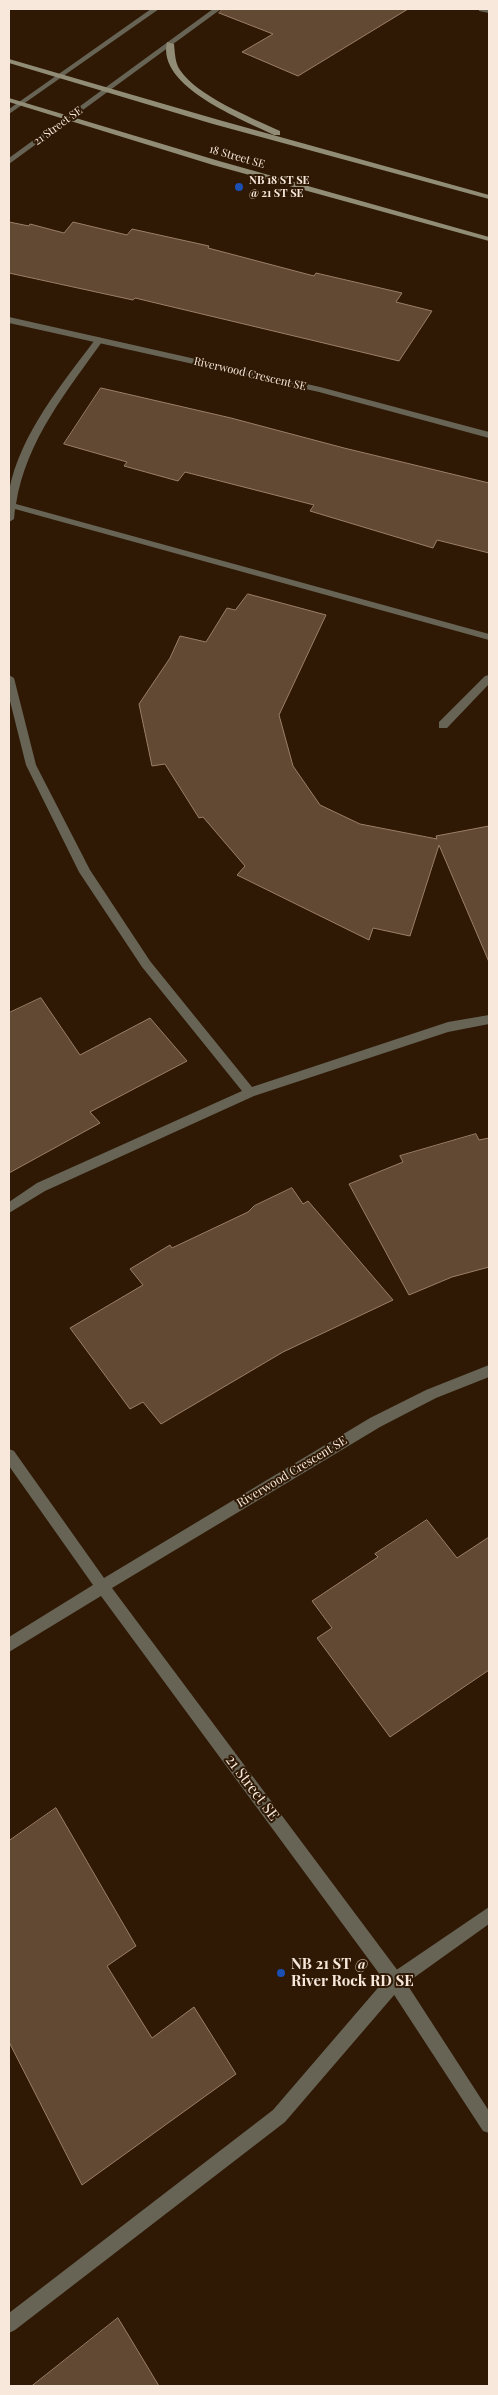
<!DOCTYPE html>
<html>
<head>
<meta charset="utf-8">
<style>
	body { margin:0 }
	#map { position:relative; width:498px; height:2395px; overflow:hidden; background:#2f1904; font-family:"Playfair Display",serif }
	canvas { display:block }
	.frame { position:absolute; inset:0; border:10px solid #f7e8db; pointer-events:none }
</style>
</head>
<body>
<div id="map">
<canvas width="498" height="2395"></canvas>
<div class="frame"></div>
</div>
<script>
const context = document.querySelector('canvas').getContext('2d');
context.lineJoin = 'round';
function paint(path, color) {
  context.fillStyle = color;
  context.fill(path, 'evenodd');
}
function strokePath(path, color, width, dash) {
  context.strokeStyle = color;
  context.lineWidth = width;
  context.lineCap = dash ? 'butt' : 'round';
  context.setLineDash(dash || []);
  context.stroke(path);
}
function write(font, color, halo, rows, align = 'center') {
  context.font = font + ' "Playfair Display",serif';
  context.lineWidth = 4;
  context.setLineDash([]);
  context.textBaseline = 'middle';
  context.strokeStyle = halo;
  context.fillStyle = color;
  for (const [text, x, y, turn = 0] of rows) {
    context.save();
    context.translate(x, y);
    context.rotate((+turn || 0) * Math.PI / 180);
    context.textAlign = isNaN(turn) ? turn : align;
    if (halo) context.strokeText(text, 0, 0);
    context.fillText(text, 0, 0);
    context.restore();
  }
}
const building = new Path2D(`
	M 223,9 L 408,9 L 298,76 L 242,52 L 273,34 L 219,13 Z
	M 9,222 L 29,226 L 30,224 L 64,233 L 73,222 L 127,235 L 132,229 L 209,246 L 208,248 L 314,276 L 316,273 L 402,293 L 396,302 L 432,311 L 399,361 L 135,298 L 133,300 L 9,273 Z
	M 101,388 L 231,418 L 344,448 L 489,483 L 489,553 L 437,540 L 433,548 L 310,511 L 314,505 L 185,472 L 178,481 L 124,466 L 127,462 L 64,444 Z
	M 248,594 L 326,615 L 279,715 L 293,766 L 320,805 L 360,824 L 437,839 L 436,836 L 489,826 L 489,962 L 439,845 L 410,936 L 373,928 L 369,940 L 237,875 L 245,866 L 203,817 L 199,818 L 165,764 L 152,766 L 139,704 L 170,658 L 180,636 L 206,642 L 227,608 L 235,610 Z
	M 41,998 L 80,1055 L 150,1018 L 187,1061 L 90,1112 L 100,1123 L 9,1173 L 9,1013 Z
	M 476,1134 L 479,1140 L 489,1138 L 489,1267 L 452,1277 L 409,1295 L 349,1184 L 403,1162 L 400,1156 Z
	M 292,1188 L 303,1204 L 308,1201 L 393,1300 L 283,1352 L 161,1424 L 143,1402 L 130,1409 L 70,1328 L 143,1285 L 130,1269 L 170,1245 L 172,1248 L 248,1212 L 254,1206 Z
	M 427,1520 L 457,1558 L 489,1537 L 489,1670 L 390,1737 L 317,1638 L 332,1628 L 312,1601 L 378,1557 L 375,1554 Z
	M 56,1808 L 136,1946 L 107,1966 L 152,2038 L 194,2007 L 236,2074 L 82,2185 L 9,2042 L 9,1841 Z
	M 118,2318 L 159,2386 L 32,2386 Z`);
paint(building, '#624933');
strokePath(building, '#9a7f68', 1);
paint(new Path2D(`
	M 97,337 L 104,339 C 68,390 26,440 16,504 L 489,634 L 489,640 L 15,509 L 14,519 L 9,522 C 9,512 7,501 9,491 C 20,433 63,383 97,337 Z
	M 9,675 L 14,678 L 36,765 L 90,870 L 150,961 L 252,1087 L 448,1022 L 489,1015 L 489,1024 L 448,1032 L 254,1096 L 45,1191 L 9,1213 L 9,1202 L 37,1183 L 242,1091 L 142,967 L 79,872 L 26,765 L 9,697 Z
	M 489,1907 L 489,1924 L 401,1987 L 285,2122 L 15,2330 L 9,2333 L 9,2313 L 273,2110 L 389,1975 Z`), '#676456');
paint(new Path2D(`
	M 151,9 L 159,9 L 9,114 L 9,109 Z
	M 213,9 L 221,9 L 9,164 L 9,158 Z
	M 479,9 L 489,9 L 489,13 L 479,11 Z
	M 9,317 L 320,387 L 489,432 L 489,438 L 319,392 L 9,323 Z
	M 489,675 L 489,684 L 447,728 L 439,728 L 439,722 L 485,676 Z
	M 489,1365 L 489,1377 L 436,1398 L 380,1427 L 112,1588 L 401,1975 L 489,2111 L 489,2133 L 483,2131 L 389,1987 L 101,1596 L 9,1652 L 9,1637 L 93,1585 L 9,1466 L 9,1449 L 14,1451 L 104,1578 L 370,1418 L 426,1390 Z`), '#676456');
paint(new Path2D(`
	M 167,42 L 174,44 C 175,53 175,63 180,70 C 197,96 252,118 280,131 L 280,135 L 274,135 C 244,120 156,87 167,42 Z
	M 9,59 L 219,120 L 489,195 L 489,199 L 213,124 L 9,63 Z
	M 9,98 L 219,161 L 489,237 L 489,241 L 213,165 L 9,102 Z`), '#908c75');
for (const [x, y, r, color] of [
	[239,187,5,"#1a4fb4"],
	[281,1973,5,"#1a4fb4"]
]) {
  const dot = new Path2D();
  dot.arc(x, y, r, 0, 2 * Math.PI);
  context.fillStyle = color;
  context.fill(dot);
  strokePath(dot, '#2f1904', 2);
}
write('11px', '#f7e8db', '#2f1904', [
	["21 Street SE",58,126,-36],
	["18 Street SE",237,157,16],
	["Riverwood Crescent SE",250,374,13]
]);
write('bold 11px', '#f7e8db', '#2f1904', [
	["NB 18 ST SE",249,181],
	["@ 21 ST SE",249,194]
], 'left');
write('12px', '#f7e8db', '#2f1904', [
	["Riverwood Crescent SE",292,1472,-31]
]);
write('15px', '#f7e8db', '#2f1904', [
	["21 Street SE",252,1788,53]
]);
write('bold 15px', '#f7e8db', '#2f1904', [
	["NB 21 ST @",291,1964],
	["River Rock RD SE",291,1981]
], 'left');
</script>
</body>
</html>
